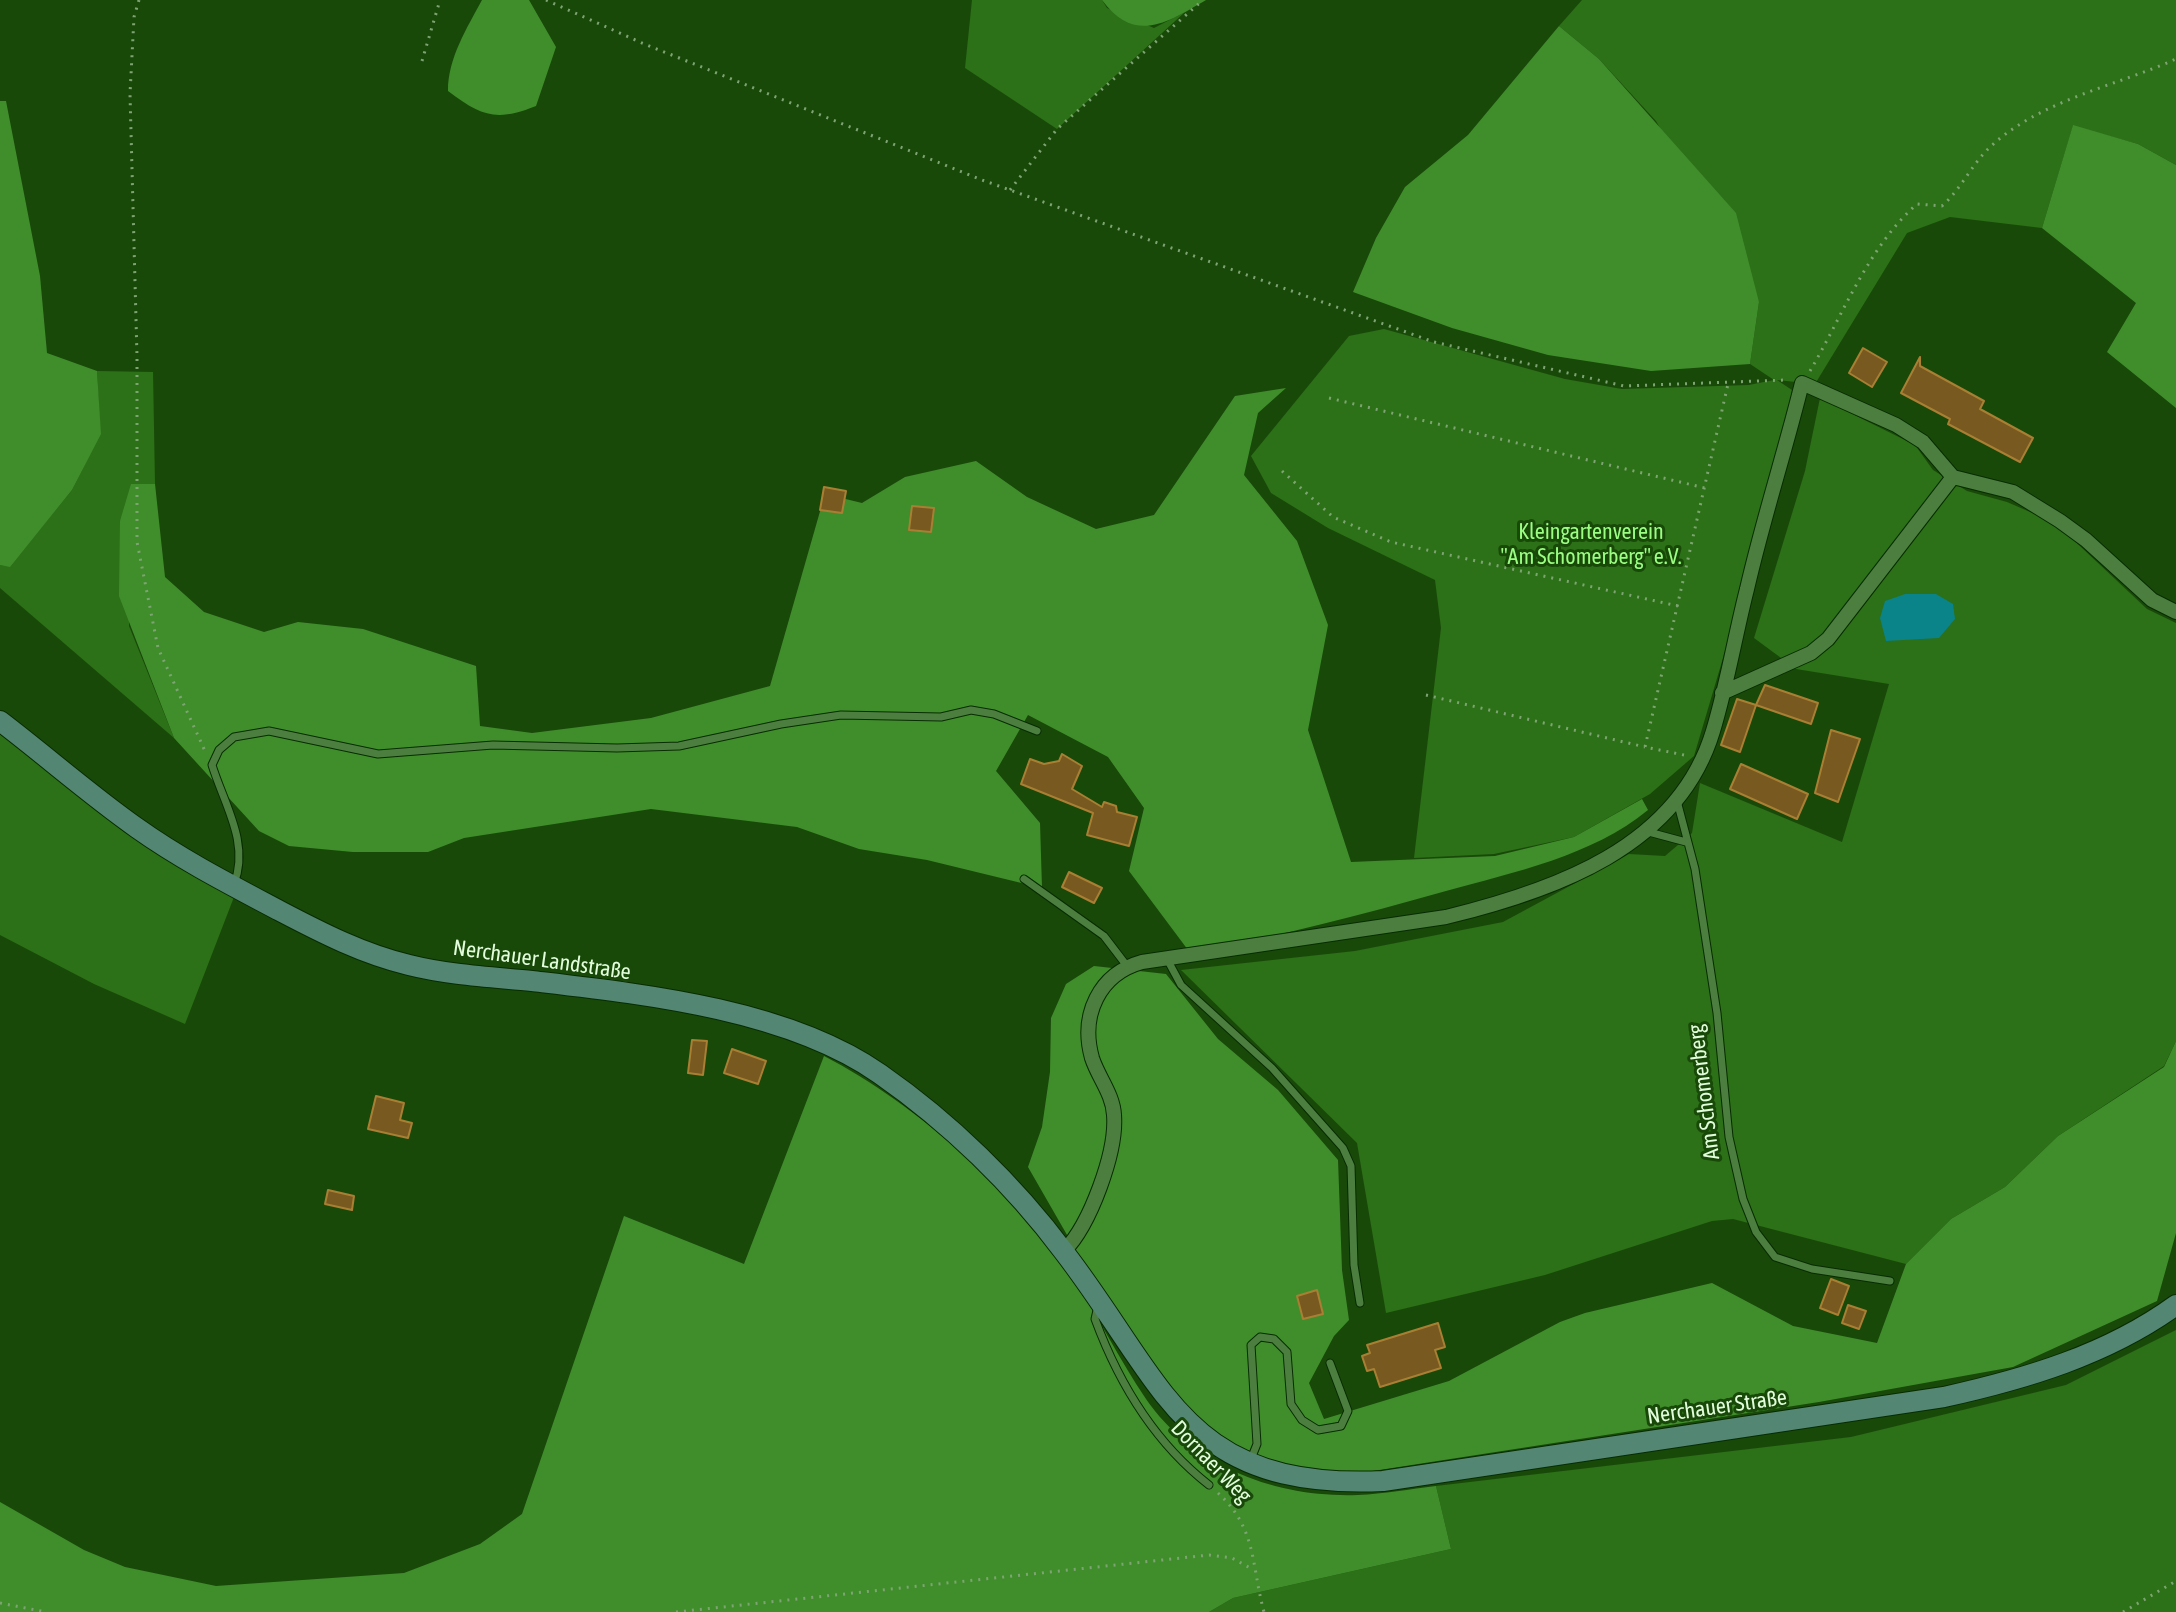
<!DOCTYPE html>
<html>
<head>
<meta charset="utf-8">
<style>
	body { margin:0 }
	canvas { display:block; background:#184909 }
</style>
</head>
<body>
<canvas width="2176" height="1612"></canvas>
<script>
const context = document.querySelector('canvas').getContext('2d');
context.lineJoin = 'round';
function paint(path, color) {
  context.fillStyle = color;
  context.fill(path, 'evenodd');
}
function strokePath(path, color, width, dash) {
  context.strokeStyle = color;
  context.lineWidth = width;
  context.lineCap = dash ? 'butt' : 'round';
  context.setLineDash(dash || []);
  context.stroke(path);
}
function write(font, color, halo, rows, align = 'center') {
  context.font = font + ' "Asap Condensed",sans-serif';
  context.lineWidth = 6;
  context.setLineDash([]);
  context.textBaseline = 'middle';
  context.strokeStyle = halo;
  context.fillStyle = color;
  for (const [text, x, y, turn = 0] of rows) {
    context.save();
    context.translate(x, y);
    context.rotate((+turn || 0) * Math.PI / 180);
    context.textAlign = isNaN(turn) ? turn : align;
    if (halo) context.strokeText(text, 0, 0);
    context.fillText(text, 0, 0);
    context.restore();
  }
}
paint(new Path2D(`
	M 972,0 L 1102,0 L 1107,8 L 1154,28 L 1185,12 L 1057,129 L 965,68 Z
	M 1582,0 L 2176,0 L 2176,165 L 2138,144 L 2073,126 L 2042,228 L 1950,217 L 1907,233 L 1815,384 L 1777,380 L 1792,390 L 1779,469 L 1694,756 L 1650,794 L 1574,837 L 1494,854 L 1414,858 L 1441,628 L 1435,580 L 1328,528 L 1271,493 L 1251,456 L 1349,336 L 1384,329 L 1565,379 L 1622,389 L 1749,385 L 1774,380 L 1750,364 L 1759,302 L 1656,121 L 1599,59 L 1559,26 Z
	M 97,371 L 153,372 L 155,484 L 131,485 L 129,626 L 174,738 L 0,588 L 0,565 L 10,566 L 72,490 L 100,434 Z
	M 1820,398 L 1915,445 L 1933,470 L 1967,491 L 2007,502 L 2044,518 L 2065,532 L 2147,609 L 2176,623 L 2176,1041 L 2164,1066 L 2058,1136 L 2005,1187 L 1951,1219 L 1906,1264 L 1733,1219 L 1712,1221 L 1545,1275 L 1386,1313 L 1357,1143 L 1181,970 L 1355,951 L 1503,922 L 1629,854 L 1665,856 L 1692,833 L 1700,783 L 1842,842 L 1889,684 L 1796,669 L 1754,638 L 1805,471 Z
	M 0,734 L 124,832 L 234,897 L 185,1024 L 94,984 L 0,935 Z
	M 2176,1330 L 2176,1612 L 1209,1612 L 1233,1598 L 1451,1549 L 1436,1486 L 1851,1437 L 2066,1385 Z`), '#2c7017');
paint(new Path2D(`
	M 482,0 L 529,0 L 556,47 L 536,106 C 496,122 481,116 448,91 C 448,58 467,28 482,0 Z
	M 1102,0 L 1206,0 C 1168,22 1135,45 1102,0 Z
	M 1559,26 L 1599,59 L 1736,213 L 1759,302 L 1750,364 L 1651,371 L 1548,355 L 1452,328 L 1353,292 L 1376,238 L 1405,187 L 1468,135 Z
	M 0,101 L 6,101 L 40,276 L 47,353 L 97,371 L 101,434 L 72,490 L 10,567 L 0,565 Z
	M 2073,125 L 2138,144 L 2176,165 L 2176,408 L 2107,352 L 2136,303 L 2042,228 Z
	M 1286,388 L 1258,413 L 1244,475 L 1297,541 L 1328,625 L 1308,730 L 1351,862 L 1495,856 L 1574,837 L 1642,799 L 1648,810 C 1592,856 1514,872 1446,891 C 1362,915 1277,936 1191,954 L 1129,871 L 1144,808 L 1108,757 L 1028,715 L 996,771 L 1040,823 L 1042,888 L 927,860 L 859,849 L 797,827 L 651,809 L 464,838 L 428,852 L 353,852 L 289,846 L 259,831 L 174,738 L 119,596 L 120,521 L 131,484 L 155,484 L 165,577 L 204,612 L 264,632 L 298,622 L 363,629 L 476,666 L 480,726 L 532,733 L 651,718 L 770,686 L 825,494 L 862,503 L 905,477 L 976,461 L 1027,497 L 1096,529 L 1154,515 L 1235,396 Z
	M 1094,966 L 1166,974 L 1218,1039 L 1278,1090 L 1338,1160 L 1342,1270 L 1349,1320 L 1334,1336 L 1309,1383 L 1324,1419 L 1449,1381 L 1560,1322 L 1585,1313 L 1712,1283 L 1793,1326 L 1877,1343 L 1906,1264 L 1951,1219 L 2005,1187 L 2058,1136 L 2164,1067 L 2176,1041 L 2176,1233 L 2157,1301 L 2013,1367 L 1819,1402 L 1347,1475 L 1261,1462 L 1191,1422 L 1124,1334 L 1028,1167 L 1042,1127 L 1050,1072 L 1051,1018 L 1066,984 Z
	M 824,1056 C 918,1105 1015,1192 1074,1280 C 1100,1319 1120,1361 1146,1399 C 1193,1467 1277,1498 1358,1495 C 1384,1494 1410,1489 1436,1486 L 1451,1549 L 1233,1598 L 1209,1612 L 0,1612 L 0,1502 L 84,1550 L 125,1567 L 216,1586 L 404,1573 L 480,1544 L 522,1514 L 624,1216 L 744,1264 Z`), '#408e2b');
paint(new Path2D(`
	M 1905,594 L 1936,594 L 1953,604 L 1955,619 L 1939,638 L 1886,641 L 1880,618 L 1885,601 Z`), '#0a8389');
const building = new Path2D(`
	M 1863,348 L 1887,362 L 1872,387 L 1849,373 Z
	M 1920,357 L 1920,366 L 1984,401 L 1980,409 L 2033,438 L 2020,462 L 1948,424 L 1950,419 L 1901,393 Z
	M 824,487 L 846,491 L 842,513 L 820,510 Z
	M 912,506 L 934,508 L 931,532 L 909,530 Z
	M 1765,685 L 1818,703 L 1811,724 L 1756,705 Z
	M 1737,699 L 1756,705 L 1740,752 L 1721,745 Z
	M 1831,730 L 1860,739 L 1838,802 L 1815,793 Z
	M 1062,754 L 1082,766 L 1072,789 L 1102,807 L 1104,802 L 1116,806 L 1117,812 L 1137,817 L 1129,846 L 1087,835 L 1093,813 L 1021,784 L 1030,759 L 1044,764 L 1059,761 Z
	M 1741,764 L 1808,794 L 1797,819 L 1730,789 Z
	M 1069,872 L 1102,888 L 1094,903 L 1062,887 Z
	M 692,1040 L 707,1041 L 703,1075 L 688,1073 Z
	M 732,1049 L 766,1061 L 758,1084 L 724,1073 Z
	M 376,1096 L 404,1103 L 400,1120 L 412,1123 L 408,1138 L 368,1129 Z
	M 328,1190 L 354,1196 L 352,1210 L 325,1204 Z
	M 1831,1279 L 1849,1286 L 1838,1315 L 1820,1308 Z
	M 1317,1290 L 1323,1314 L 1303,1319 L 1297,1296 Z
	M 1848,1305 L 1866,1311 L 1859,1329 L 1842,1323 Z
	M 1438,1323 L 1445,1347 L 1435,1350 L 1441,1368 L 1380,1387 L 1374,1369 L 1367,1371 L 1362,1356 L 1370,1353 L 1367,1345 Z`);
paint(building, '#785920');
strokePath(building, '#a97f34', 2);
const service = new Path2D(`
	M 1677,801 L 1695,869 L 1717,1013 L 1729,1137 L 1743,1199 L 1756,1232 L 1775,1257 L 1812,1269 L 1890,1281
	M 1645,831 L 1686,842
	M 1024,879 L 1104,936 L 1127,966
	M 234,884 C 250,843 224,804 212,765 L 219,750 L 234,737 L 269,731 L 378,754 L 493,745 L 617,748 L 679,746 L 781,724 L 841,715 L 941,717 L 971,710 L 994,714 L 1037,731
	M 1167,959 L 1181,985 L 1272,1068 L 1343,1148 L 1351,1166 L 1354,1265 L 1360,1303
	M 1098,1306 L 1095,1319 C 1119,1384 1154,1442 1209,1485
	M 1251,1459 L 1257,1444 L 1251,1345 L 1260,1337 L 1274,1339 L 1287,1352 L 1291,1404 L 1302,1420 L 1318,1430 L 1341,1426 L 1348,1411 L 1330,1363`);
const minor = new Path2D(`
	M 1722,693 L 1811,653 L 1828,639 L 1953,477 L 2013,492 L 2060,521 L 2086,540 L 2152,600 L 2176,612
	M 1064,1251 C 1090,1225 1117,1152 1114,1115 C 1113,1094 1098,1077 1092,1058 C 1080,1015 1099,974 1142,962 L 1446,917 C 1553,891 1678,848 1713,731 C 1727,685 1735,636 1747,589 C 1763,519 1785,452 1802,383 L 1896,425 L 1923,442 L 1953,477`);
const secondary = new Path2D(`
	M 0,721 C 46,756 90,795 137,828 C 182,860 231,885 280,911 C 322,933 363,954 409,965 C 449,975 491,977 532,981 C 643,994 787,1009 880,1074 C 949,1122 1014,1185 1064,1252 C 1167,1386 1183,1490 1383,1481 L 1944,1397 C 2025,1379 2107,1355 2176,1305`);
strokePath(service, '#072c00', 9);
strokePath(minor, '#072c00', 16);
strokePath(secondary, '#072c00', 22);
strokePath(new Path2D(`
	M 139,0 L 134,17 L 130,94 L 137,357 L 137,542 L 158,648 L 205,751
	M 546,0 L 642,43 L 982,180 L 1434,342 L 1624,386 L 1785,380
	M 422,61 L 440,0
	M 1010,190 L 1057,129 L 1203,0
	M 1810,371 C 1843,315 1868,247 1917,204 L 1942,206 C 1961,189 1971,166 1988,149 C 2037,101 2116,86 2176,59
	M 1329,398 L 1705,488
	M 1282,471 L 1333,517 L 1391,542 L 1678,606
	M 1426,695 L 1645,747
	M 1684,755 L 1645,747 L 1728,384
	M 1218,1493 C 1257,1529 1251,1564 1264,1612
	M 0,1603 L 46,1612
	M 676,1612 L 1209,1555 L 1232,1558 L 1252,1569
	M 2123,1612 L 2176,1581`), '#7ea473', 3, [2, 6]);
strokePath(service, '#4c7e40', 7);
strokePath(minor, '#4c7e40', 14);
strokePath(secondary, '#548674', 20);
write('22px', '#9bfe83', '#184909', [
	["Kleingartenverein",1591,532],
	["\"Am Schomerberg\" e.V.",1591,557]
]);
write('22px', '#e2fddb', '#184909', [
	["Nerchauer Landstraße",542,960,8],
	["Am Schomerberg",1704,1092,-97],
	["Nerchauer Straße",1717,1407,-8],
	["Dornaer Weg",1211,1462,46]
]);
</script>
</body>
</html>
